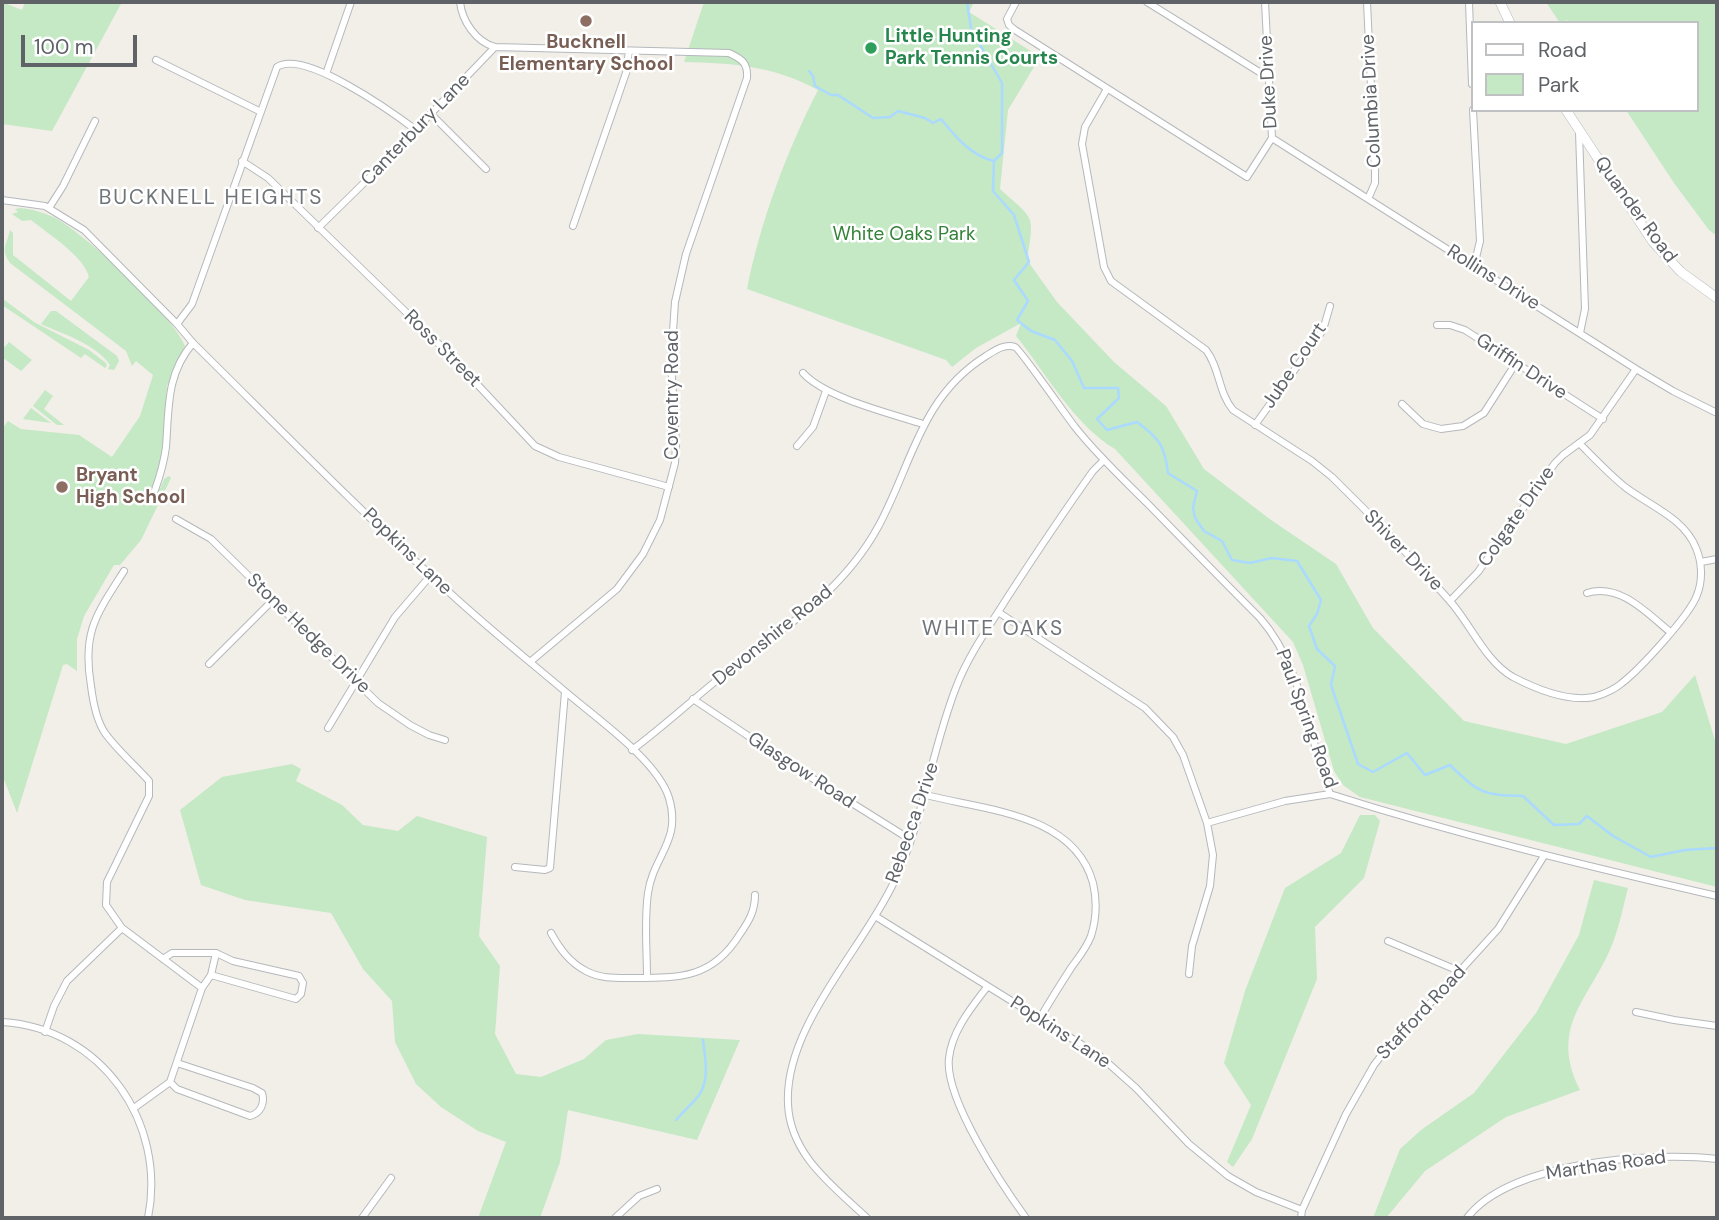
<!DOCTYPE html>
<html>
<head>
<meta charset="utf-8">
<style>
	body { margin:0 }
	#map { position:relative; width:1719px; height:1220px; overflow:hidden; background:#f1efe8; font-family:"DM Sans",sans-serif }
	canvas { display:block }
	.frame { position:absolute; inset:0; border:4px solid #5f6368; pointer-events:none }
	.legend { position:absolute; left:1471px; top:21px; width:228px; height:91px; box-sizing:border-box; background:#fff; border:2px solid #bfc1c3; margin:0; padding:9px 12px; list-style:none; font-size:21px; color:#5f6368 }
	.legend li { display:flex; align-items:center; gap:14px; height:35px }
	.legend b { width:35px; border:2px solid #bfc1c3 }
	.scale { position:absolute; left:21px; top:35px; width:116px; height:32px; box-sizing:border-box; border:4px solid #5f6368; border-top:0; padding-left:9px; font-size:21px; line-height:24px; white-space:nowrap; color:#5f6368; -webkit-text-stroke:5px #fff; paint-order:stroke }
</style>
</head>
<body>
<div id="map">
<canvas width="1719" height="1220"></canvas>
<div class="frame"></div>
<ul class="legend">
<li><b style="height:9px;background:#fff"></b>Road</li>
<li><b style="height:19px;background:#c5e8c5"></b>Park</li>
</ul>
<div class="scale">100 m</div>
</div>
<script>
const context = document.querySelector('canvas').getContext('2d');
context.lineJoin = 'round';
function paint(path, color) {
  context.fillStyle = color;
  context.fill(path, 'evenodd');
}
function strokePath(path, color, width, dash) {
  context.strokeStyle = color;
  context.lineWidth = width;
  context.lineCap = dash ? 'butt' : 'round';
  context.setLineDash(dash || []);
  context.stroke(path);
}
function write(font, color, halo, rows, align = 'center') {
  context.font = font + ' "DM Sans",sans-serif';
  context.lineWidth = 5;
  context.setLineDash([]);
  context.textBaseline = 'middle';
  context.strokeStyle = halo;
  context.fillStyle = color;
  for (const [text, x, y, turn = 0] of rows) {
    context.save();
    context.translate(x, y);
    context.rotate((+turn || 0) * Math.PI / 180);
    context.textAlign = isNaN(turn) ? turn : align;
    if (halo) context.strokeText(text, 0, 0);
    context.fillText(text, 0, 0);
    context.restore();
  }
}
paint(new Path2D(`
	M 2,2 L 22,10 L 25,2 L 122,2 L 52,131 L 2,124 Z
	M 704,2 L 974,2 L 969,12 L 1040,57 L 1008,110 L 1000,189 C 1034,220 1035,213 1027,260 L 1057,302 L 1114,362 L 1166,406 L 1204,469 L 1271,520 L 1336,564 L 1373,628 L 1464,721 L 1566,744 L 1662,712 L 1695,675 L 1717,747 L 1717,887 L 1360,797 L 1343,785 L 1334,771 L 1303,665 L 1293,642 L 1115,449 C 1074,425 1046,373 1016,336 L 1021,323 L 976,348 L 952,367 L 946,360 L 747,289 C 760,223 787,150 818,90 C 774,66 733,63 684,62 Z
	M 1546,2 L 1717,2 L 1717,236 L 1709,230 L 1674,183 L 1626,110 L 1696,110 L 1696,23 L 1569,23 L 1567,20 L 1560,23 Z
	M 20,208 C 32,209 46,213 57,219 C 88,237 172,314 185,346 L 167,386 L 162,458 L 154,486 L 156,490 L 160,489 L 164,479 L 169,476 L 171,478 L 141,540 L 120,565 L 114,565 L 84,616 L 77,639 L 77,671 L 67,664 L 63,665 L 17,813 L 2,774 L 2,429 L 8,421 L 21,429 L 79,435 L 112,457 L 140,416 L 153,375 L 136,361 L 132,366 L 126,351 L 10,263 C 0,248 7,245 10,230 L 13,233 L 13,255 L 71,301 L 89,277 C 84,256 47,233 31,220 L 22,221 L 12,214 L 18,212 L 15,209 Z
	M 3,299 L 34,322 L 89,350 L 106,363 L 107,366 L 105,368 L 85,354 L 81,358 L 2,305 Z
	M 51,311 L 56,311 L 117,356 L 119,361 L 114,370 L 108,369 L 110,365 C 96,344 63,334 41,324 Z
	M 9,342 L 32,360 L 21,371 L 2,357 L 2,350 Z
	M 45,390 L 53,396 L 44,409 L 64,425 L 57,425 L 33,406 Z
	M 31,408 L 51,423 L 23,419 Z
	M 292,764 L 301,769 L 296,781 L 342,805 L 363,825 L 398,831 L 417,816 L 487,837 L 479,936 L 500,966 L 495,1034 L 516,1074 L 541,1077 L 584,1059 L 606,1040 L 638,1034 L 740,1040 L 697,1140 L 568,1110 L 560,1162 L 540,1218 L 478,1218 L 506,1142 L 478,1131 L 441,1107 L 416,1084 L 395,1042 L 392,1001 L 363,969 L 331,913 L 245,900 L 201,885 L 180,810 L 222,777 Z
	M 1360,815 L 1375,815 L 1380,821 L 1364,878 L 1315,927 L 1317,979 L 1252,1139 L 1233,1167 L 1227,1162 L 1251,1105 L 1224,1063 L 1245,991 L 1285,888 L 1341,853 Z
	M 1594,880 L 1628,888 C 1623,907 1619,928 1612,945 C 1590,999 1548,1026 1580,1090 L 1506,1117 L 1425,1171 L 1386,1218 L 1373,1218 L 1400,1149 L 1421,1130 L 1474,1093 L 1536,1013 L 1579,935 Z`), '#c5e8c5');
strokePath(new Path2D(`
	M 967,2 L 971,29 L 1002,83 L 1002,153 L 994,161 L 993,191 L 1014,215 L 1029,262 L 1014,280 L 1028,301 L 1017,320 L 1031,331 L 1055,340 L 1072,361 L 1084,388 L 1118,388 L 1119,398 L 1097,419 L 1107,430 L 1137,422 C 1159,438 1165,446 1168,473 L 1197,491 L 1193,507 L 1195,518 L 1204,531 L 1222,541 L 1232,560 L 1250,563 L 1272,558 L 1297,561 L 1321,600 L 1317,614 L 1309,626 L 1317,649 L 1335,666 L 1331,685 L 1358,764 L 1373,772 L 1407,753 L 1425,775 L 1450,765 C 1479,793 1482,795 1523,796 L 1554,825 L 1579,824 L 1587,816 L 1613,836 L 1651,857 L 1685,850 L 1717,848
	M 809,71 L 813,76 L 815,86 L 831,95 L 838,95 L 873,118 L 890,117 L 898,111 L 925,118 L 933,123 L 941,119 C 955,136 971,156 994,161
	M 676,1120 C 683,1111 693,1104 699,1095 C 710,1079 705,1058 703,1040`), '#aadaff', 2.5);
const street = new Path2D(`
	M 460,2 C 462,21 476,42 495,47 L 729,53 C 742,59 748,63 747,78 L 686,254 L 675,302 L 671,361 L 676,444 L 675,463 L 660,520 L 643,554 L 617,589 L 530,662
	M 1016,2 L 1007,19 L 1009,25 L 1015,30 L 1247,177 L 1272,138 L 1265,2
	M 1147,2 L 1269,78
	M 1367,2 L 1375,172 L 1375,183 L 1368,199
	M 1469,2 L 1472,84
	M 156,60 L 259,111
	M 326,74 L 351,2
	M 1107,89 L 1085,127 L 1082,144 L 1104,267 L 1111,281 L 1206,350 C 1220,368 1218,392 1233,410 L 1312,461 L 1332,477 C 1372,516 1412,558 1449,600 C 1470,623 1485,661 1513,677 C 1536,689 1568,702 1594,697 C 1604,694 1614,690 1622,683 C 1640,669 1690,615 1697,595 C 1703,580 1702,562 1696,548 C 1684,518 1650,506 1625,487 C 1609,474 1594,458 1579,443
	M 1473,110 L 1480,241 L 1474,266
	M 431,114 L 486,169
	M 1579,132 L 1585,309 L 1580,333
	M 1272,138 L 1636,369 L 1673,391 L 1717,413
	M 242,161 L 268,178 L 446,351 L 535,446 L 559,457 L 669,487
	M 2,200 L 45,206 L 84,230 L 177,324 L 193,343 C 278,427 362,513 450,593 C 488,628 528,660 567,693 C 596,718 658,761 669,798 C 682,841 653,856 648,893 C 644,921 647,950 647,978
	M 49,208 L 63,186 L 95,121
	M 573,226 L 626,73 L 629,51
	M 318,228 L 371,176 L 495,47
	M 177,324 L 192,304 L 277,67 C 304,49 392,112 416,130
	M 1437,325 L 1450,325 L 1465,330 L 1603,419
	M 803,373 C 826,398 889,413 923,424
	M 1402,404 L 1423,424 L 1441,429 L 1463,426 L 1484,413 L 1516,363
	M 1255,425 L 1323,330 L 1330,306
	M 797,446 L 813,427 L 826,391
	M 155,490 C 160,476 164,462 166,447 C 169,409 166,374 193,343
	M 176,519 L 211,539 L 378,703 L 410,725 L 429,735 L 445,740
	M 1701,562 L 1717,559
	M 124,571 C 96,615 82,632 91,686 C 93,702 96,720 105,733 C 117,750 135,765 149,781 L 149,796 L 107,882 L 106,905 L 122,928 L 202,988 L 170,1082 L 134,1108
	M 1587,593 C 1620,583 1647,613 1670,632
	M 1450,601 L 1478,572 L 1555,463 L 1563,455 L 1590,435 L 1636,369
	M 998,612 L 1145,708 L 1173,737 L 1183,755 L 1207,823 L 1213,855 L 1210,886 L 1192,946 L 1189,974
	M 209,664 L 273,600
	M 693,699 L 796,768 L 911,840
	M 328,728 L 395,617 L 431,575
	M 632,750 C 663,727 692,700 722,676 C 780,631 842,593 878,527 C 912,465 920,397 986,356 C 994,351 1005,343 1015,347 C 1020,349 1067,417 1075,427 C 1097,455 1123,479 1148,504 C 1185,542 1222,580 1260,618 C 1302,666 1308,735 1330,794 C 1459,835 1586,866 1717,896
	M 926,795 C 983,810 1074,813 1093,883 C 1097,900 1096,920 1091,936 C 1086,949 1078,958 1071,968 C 1060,985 1050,1001 1040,1018
	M 1207,823 L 1285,801 L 1330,794
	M 515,867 L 545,870 L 550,868 L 565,692
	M 875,916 L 1100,1056 L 1136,1088 L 1189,1144 L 1228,1176 L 1256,1192 L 1302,1210
	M 551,933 C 560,949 569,962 586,971 C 601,979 617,978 634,978 C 681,978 713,978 740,934 C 749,921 755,911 755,895
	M 1388,941 L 1459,971
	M 163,959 L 172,953 L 216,953 L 233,961 L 299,976 L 303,983 L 301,994 L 296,999 L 211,975
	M 987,987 C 971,1008 952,1031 949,1058 C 944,1098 1002,1185 1026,1218
	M 202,988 L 211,975 L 216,953
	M 1636,1012 L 1674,1020 L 1717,1026
	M 2,1022 C 102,1028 167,1123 148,1218
	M 45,1032 L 54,1006 L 67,981 L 122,928
	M 170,1082 L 177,1089 L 250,1116 C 261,1113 265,1103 262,1093 L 253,1088 L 177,1063
	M 362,1218 L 391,1178
	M 615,1218 L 639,1196 L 657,1189
	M 867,1218 C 833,1186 790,1155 788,1104 C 784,1027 862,950 894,882 C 924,820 931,750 957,685 C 969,654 989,627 1007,598 C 1035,555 1063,513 1093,471 L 1104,460
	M 1301,1218 L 1302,1210 L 1346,1114 L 1374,1065 L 1391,1043 L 1439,994 L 1498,929 L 1544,856
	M 1467,1218 C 1509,1162 1652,1151 1717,1159`);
const secondary = new Path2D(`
	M 1500,2 L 1510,23
	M 1566,110 L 1653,242 L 1681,272 L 1717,298`);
strokePath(street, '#b5b8bc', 8);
strokePath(secondary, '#b6babf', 10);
strokePath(street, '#fff', 6);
strokePath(secondary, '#fff', 9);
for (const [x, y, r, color] of [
	[586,21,7,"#8d6e63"],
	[871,48,7,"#2e9e5b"],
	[62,487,7,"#8d6e63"]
]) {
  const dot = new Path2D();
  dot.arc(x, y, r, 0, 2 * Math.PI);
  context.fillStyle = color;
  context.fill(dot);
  strokePath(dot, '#fff', 2.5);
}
write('bold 19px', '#27864d', '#fff', [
	["Little Hunting",885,37],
	["Park Tennis Courts",885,59]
], 'left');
write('bold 19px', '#785e54', '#fff', [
	["Bucknell",586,43],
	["Elementary School",586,65],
	["Bryant",76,476,"left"],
	["High School",76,498,"left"]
]);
write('19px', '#5f6368', '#fff', [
	["Duke Drive",1269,82,-93],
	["Columbia Drive",1372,101,-93],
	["Canterbury Lane",416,130,-46],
	["Quander Road",1635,210,54],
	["Rollins Drive",1493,278,32],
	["Ross Street",442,349,45],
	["Jube Court",1295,366,-56],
	["Griffin Drive",1521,367,33],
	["Coventry Road",673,395,-90],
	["Colgate Drive",1517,517,-55],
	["Shiver Drive",1403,551,46],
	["Popkins Lane",407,552,44],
	["Stone Hedge Drive",308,634,44],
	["Devonshire Road",773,636,-39],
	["Paul Spring Road",1306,719,70],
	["Glasgow Road",801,771,33],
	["Rebecca Drive",913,823,-71],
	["Stafford Road",1422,1013,-47],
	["Popkins Lane",1060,1033,33],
	["Marthas Road",1606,1166,-8]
]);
write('19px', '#348238', '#fff', [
	["White Oaks Park",904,235]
]);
context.letterSpacing = '2px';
write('21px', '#70757a', '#fff', [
	["BUCKNELL HEIGHTS",211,198],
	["WHITE OAKS",993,629]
]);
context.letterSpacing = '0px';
</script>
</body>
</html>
